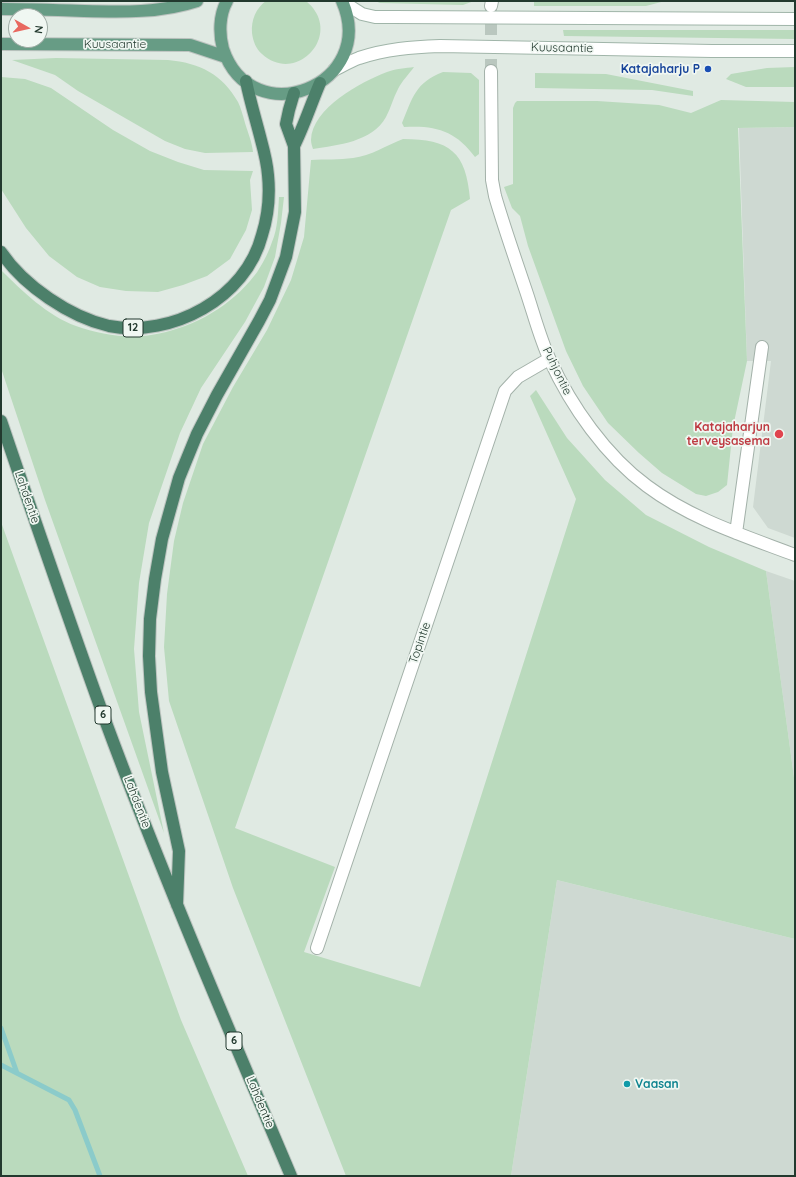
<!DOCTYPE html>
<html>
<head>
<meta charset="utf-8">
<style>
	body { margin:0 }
	#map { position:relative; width:796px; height:1177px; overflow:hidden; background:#e0eae3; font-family:Quicksand,sans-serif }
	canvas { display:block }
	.frame { position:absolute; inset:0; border:2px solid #22392e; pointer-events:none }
	.north { position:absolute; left:8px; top:8px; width:40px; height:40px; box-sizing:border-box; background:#f0f7f2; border:1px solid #9eaba4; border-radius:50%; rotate:98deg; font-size:11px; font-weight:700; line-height:16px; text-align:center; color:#22392e }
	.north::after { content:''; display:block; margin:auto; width:14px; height:18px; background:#e86960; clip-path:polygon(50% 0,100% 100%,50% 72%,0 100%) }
</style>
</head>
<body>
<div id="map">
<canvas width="796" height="1177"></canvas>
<div class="frame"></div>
<div class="north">N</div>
</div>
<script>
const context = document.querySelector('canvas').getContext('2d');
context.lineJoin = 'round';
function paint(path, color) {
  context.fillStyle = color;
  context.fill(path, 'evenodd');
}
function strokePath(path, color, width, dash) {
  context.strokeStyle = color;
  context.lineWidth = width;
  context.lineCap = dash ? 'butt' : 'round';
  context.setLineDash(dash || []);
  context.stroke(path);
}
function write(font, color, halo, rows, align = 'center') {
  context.font = font + ' Quicksand,sans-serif';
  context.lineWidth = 3.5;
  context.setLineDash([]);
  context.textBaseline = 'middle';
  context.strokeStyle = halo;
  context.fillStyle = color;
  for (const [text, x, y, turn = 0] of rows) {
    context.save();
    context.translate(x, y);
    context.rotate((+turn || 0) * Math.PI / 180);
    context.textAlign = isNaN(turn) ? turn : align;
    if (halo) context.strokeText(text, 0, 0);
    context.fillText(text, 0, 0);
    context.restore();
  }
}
paint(new Path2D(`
	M 795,127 L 795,538 L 768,528 L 753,507 L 771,361 L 747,361 L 739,128 Z
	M 766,571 L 795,581 L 795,785 Z
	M 557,880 L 795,939 L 795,1176 L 511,1176 Z`), '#ced9d2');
paint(new Path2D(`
	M 266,1 L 306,1 C 345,33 297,86 262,54 C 256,49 253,41 252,33 C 251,20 256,8 266,1 Z
	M 375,1 L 474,1 L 463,5 L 380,3 Z
	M 534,1 L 665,1 L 646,6 L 534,6 Z
	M 563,30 L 795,30 L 795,39 L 564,36 Z
	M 56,58 L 168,60 C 200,63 222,74 238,102 C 241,108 243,116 245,123 C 248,133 252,142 253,152 L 205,153 L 185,149 L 165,141 L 78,91 L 55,75 L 12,60 Z
	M 414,67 C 409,74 402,81 398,89 C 393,98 391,108 386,117 C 372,142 338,145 313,149 C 312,146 311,143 311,140 C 312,108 361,82 387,72 C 395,69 406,68 414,67 Z
	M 795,67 L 795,87 L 746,87 L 726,79 L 731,74 L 767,68 Z
	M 443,72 L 471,73 L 479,80 L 479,154 L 475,157 C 456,131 436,125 404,127 L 402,123 C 413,97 415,83 443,72 Z
	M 535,73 L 606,74 L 693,91 L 693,96 L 652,90 L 535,88 Z
	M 1,77 L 25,79 L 51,88 L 113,130 L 150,151 L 178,162 L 204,170 L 253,171 L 250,180 L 252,210 L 246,230 L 230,259 L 207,276 L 183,285 L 158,292 L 126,291 L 100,287 L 77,277 L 49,256 L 26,228 L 1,189 Z
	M 721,100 L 795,102 L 795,127 L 738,128 L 747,361 L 733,427 L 727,485 L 718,492 L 706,496 L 696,494 L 662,473 L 639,453 L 608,423 L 583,386 L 566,351 L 528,246 L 520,216 L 512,208 L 504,187 L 513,184 L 513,108 L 515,103 L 517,101 L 597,101 L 659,105 L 691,113 Z
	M 403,139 C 450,139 466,152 470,199 L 451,210 L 235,828 L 335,867 L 304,952 L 420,987 L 576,499 L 530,396 L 536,390 L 567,438 L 605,480 L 646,515 L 709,547 L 766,571 L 795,785 L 795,939 L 557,880 L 511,1176 L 346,1176 L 233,888 L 169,701 L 164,647 L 167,594 L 174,541 L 183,503 L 203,444 L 233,387 L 267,330 L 291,280 L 304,237 L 311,160 C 325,159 339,160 353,158 C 371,156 387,145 403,139 Z
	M 279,197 L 284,197 L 281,223 L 275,257 L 264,287 L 245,322 L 201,388 L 180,433 L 149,523 L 139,583 L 134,649 L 139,712 L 164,833 L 45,500 L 1,368 L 1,270 C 22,291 48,316 76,326 C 99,334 126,339 151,335 C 189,329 225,310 250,281 C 253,277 257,273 259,269 C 264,261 269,251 272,242 C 278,228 278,212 279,197 Z
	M 1,522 L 181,1020 L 248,1176 L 1,1176 Z`), '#badabd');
strokePath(new Path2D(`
	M 1,1028 L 17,1073
	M 1,1065 L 69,1100 L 75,1110 L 100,1176`), '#8bcbca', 5);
strokePath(new Path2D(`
	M 491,71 L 491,7`), '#bac7bf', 12, [12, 6]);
const minor = new Path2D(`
	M 491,6 L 492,1
	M 491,71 L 492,180 L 495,196 C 504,227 515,258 525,288 C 533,311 540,339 550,360 C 571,406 606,456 647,486 C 691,519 745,536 795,555
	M 736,533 L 762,347
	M 317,948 L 505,391 L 518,377 L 549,359`);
const secondary = new Path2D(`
	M 343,2 L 362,14 L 375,17 L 394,17 L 795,19
	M 334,70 C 342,66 351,61 359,58 C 386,49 412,47 440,46 L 712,51 L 795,51`);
const primary = new Path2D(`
	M 227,1 C 219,15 219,34 223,49 C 252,135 379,85 342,1
	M 1,9 C 29,9 57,10 84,11 C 122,12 161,13 197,1
	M 1,44 L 190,45 L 226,57`);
const trunk = new Path2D(`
	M 294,146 C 304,126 311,104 320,83
	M 1,252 C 24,286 70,317 109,326 C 172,338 246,298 262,235 C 268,216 270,195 268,175 C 267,163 264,151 261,140 C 256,120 250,101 246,81
	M 1,421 C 35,521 69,621 105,720 C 162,874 227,1025 291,1176
	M 177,905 L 179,851 L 162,772 L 151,692 L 149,656 L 150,619 L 155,579 L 162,539 L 179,478 L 197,434 L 217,395 L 259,321 L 270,300 L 286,257 L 295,212 L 294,146 L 286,124 L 289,110 L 294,93`);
strokePath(minor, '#a3b1a9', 14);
strokePath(secondary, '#a0b5a9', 14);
strokePath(primary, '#bdc4c0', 14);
strokePath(trunk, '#bdc4c0', 14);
strokePath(minor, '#fff', 12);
strokePath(secondary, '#fff', 12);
strokePath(primary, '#679c85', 12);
strokePath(trunk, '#4c806a', 12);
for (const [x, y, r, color] of [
	[708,69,4,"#1a4fb4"],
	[779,434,5,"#e0444e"],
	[627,1084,4,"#0f9aa8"]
]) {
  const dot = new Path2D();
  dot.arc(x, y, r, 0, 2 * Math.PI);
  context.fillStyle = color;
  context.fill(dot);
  strokePath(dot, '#f0f7f2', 1.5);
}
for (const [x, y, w] of [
	[133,328,20],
	[103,715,16],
	[234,1041,16]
]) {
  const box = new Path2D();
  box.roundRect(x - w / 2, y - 9, w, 18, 3);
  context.fillStyle = '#f0f7f2';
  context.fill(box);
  strokePath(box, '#22392e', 1);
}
write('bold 11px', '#22392e', null, [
	["12",133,328],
	["6",103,715],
	["6",234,1041]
]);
write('12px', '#22392e', '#f0f7f2', [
	["Kuusaantie",115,44],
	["Kuusaantie",562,48,1],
	["Puhjontie",557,371,64],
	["Lahdentie",27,497,71],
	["Topintie",420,643,-71],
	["Lahdentie",137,802,69],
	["Lahdentie",260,1102,67]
]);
write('bold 12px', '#164399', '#f0f7f2', [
	["Katajaharju P",700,69]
], 'right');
write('bold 12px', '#be3a42', '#f0f7f2', [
	["Katajaharjun",770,427],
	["terveysasema",770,441]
], 'right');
write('bold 12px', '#0d838f', '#f0f7f2', [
	["Vaasan",635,1084]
], 'left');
</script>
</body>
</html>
